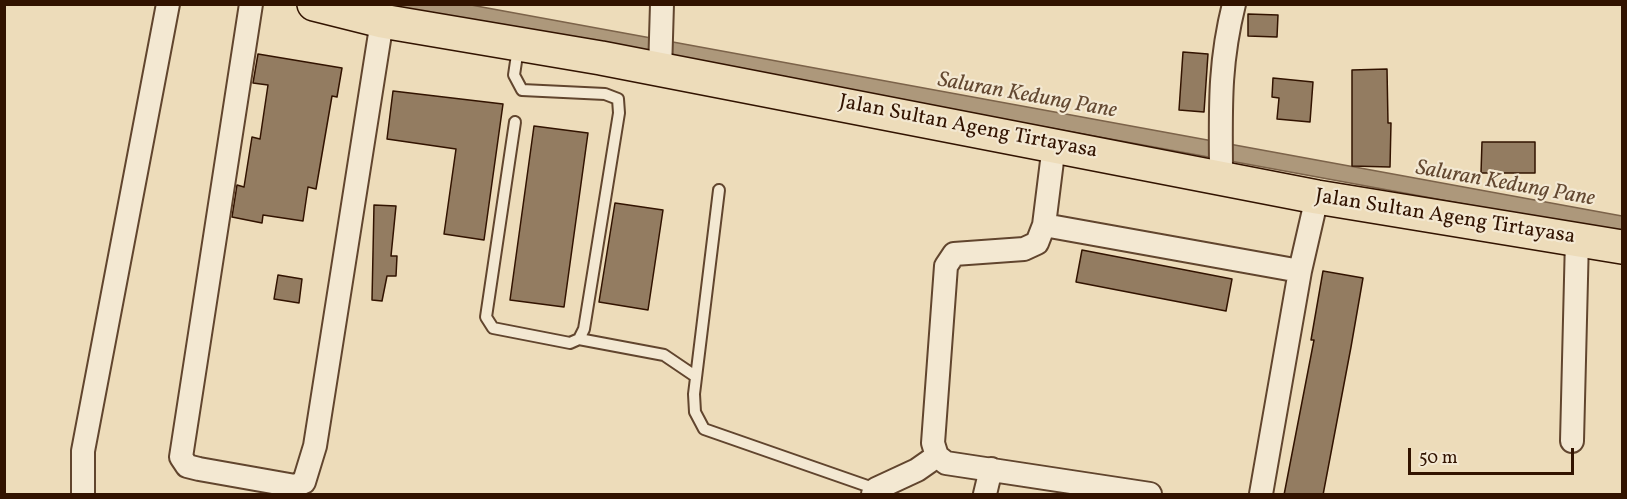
<!DOCTYPE html>
<html>
<head>
<meta charset="utf-8">
<style>
	body { margin:0 }
	#map { position:relative; width:1627px; height:499px; overflow:hidden; background:#eddcba; font-family:Vollkorn,serif }
	canvas { display:block }
	.frame { position:absolute; inset:0; border:6px solid #321300; pointer-events:none }
	.scale { position:absolute; left:1408px; top:448px; width:166px; height:27px; box-sizing:border-box; border:3px solid #321300; border-top:0; padding-left:8px; font-size:18px; line-height:21px; white-space:nowrap; color:#321300; -webkit-text-stroke:4px #f3e8d2; paint-order:stroke }
</style>
</head>
<body>
<div id="map">
<canvas width="1627" height="499"></canvas>
<div class="frame"></div>
<div class="scale">50 m</div>
</div>
<script>
const context = document.querySelector('canvas').getContext('2d');
context.lineJoin = 'round';
function paint(path, color) {
  context.fillStyle = color;
  context.fill(path, 'evenodd');
}
function strokePath(path, color, width, dash) {
  context.strokeStyle = color;
  context.lineWidth = width;
  context.lineCap = dash ? 'butt' : 'round';
  context.setLineDash(dash || []);
  context.stroke(path);
}
function write(font, color, halo, rows, align = 'center') {
  context.font = font + ' Vollkorn,serif';
  context.lineWidth = 4.5;
  context.setLineDash([]);
  context.textBaseline = 'middle';
  context.strokeStyle = halo;
  context.fillStyle = color;
  for (const [text, x, y, turn = 0] of rows) {
    context.save();
    context.translate(x, y);
    context.rotate((+turn || 0) * Math.PI / 180);
    context.textAlign = isNaN(turn) ? turn : align;
    if (halo) context.strokeText(text, 0, 0);
    context.fillText(text, 0, 0);
    context.restore();
  }
}
const water = new Path2D(`
	M 381,5 L 471,5 L 1622,216 L 1622,233 Z`);
paint(water, '#ad987b');
strokePath(water, '#7c634a', 1.5);
const building = new Path2D(`
	M 1248,14 L 1278,15 L 1277,37 L 1248,36 Z
	M 1183,52 L 1208,54 L 1204,112 L 1179,110 Z
	M 258,54 L 342,68 L 337,97 L 332,96 L 316,189 L 308,187 L 303,221 L 263,215 L 262,223 L 232,217 L 237,185 L 244,187 L 252,137 L 260,139 L 268,85 L 253,83 Z
	M 1387,69 L 1388,123 L 1391,123 L 1390,167 L 1352,166 L 1352,70 Z
	M 1273,78 L 1313,82 L 1310,122 L 1277,119 L 1279,98 L 1272,97 Z
	M 393,91 L 503,104 L 484,240 L 444,234 L 456,149 L 387,139 Z
	M 534,126 L 588,133 L 564,307 L 510,300 Z
	M 1482,142 L 1535,142 L 1535,173 L 1481,173 Z
	M 615,203 L 663,210 L 648,310 L 599,302 Z
	M 374,205 L 396,206 L 391,256 L 397,256 L 396,276 L 387,276 L 382,301 L 372,300 Z
	M 1082,250 L 1232,279 L 1226,311 L 1076,282 Z
	M 1323,271 L 1363,278 L 1351,347 L 1323,495 L 1284,495 L 1314,340 L 1311,340 Z
	M 278,275 L 302,279 L 299,303 L 274,299 Z`);
paint(building, '#937c61');
strokePath(building, '#321300', 1.5);
const service = new Path2D(`
	M 515,122 L 486,317 L 493,328 L 570,343 L 579,339 L 584,329 L 619,113 L 618,99 L 605,94 L 522,90 L 514,75 L 518,48
	M 719,190 L 694,394 L 695,412 L 704,429 L 876,489
	M 579,339 L 664,355 L 695,376`);
const minor = new Path2D(`
	M 251,4 L 181,457 L 187,466 L 199,469 L 295,486 L 304,482 L 315,446 L 382,21
	M 660,71 L 662,4
	M 1054,145 L 1044,225 L 1037,243 L 1024,249 L 954,254 L 946,266 L 933,443 L 937,456 L 946,463 L 1150,494
	M 1221,178 C 1221,114 1218,68 1234,4
	M 1044,225 L 1300,271
	M 1572,441 L 1577,239
	M 83,494 L 83,451 L 168,4
	M 873,494 L 876,489 L 917,470 L 937,456
	M 985,494 L 991,469
	M 1261,494 L 1300,271 L 1317,197`);
const primary = new Path2D(`
	M 314,4 L 382,21 L 601,58 L 1317,197 L 1622,247`);
strokePath(service, '#61452e', 14);
strokePath(minor, '#61452e', 26);
strokePath(primary, '#321300', 36);
strokePath(service, '#f3e8d2', 10);
strokePath(minor, '#f3e8d2', 22);
strokePath(primary, '#eddcba', 33);
write('21px', '#321300', '#f3e8d2', [
	["Jalan Sultan Ageng Tirtayasa",968,128,11],
	["Jalan Sultan Ageng Tirtayasa",1445,218,9]
]);
write('italic 22px', '#634831', '#f3e8d2', [
	["Saluran Kedung Pane",1027,97,10],
	["Saluran Kedung Pane",1505,185,10]
]);
</script>
</body>
</html>
